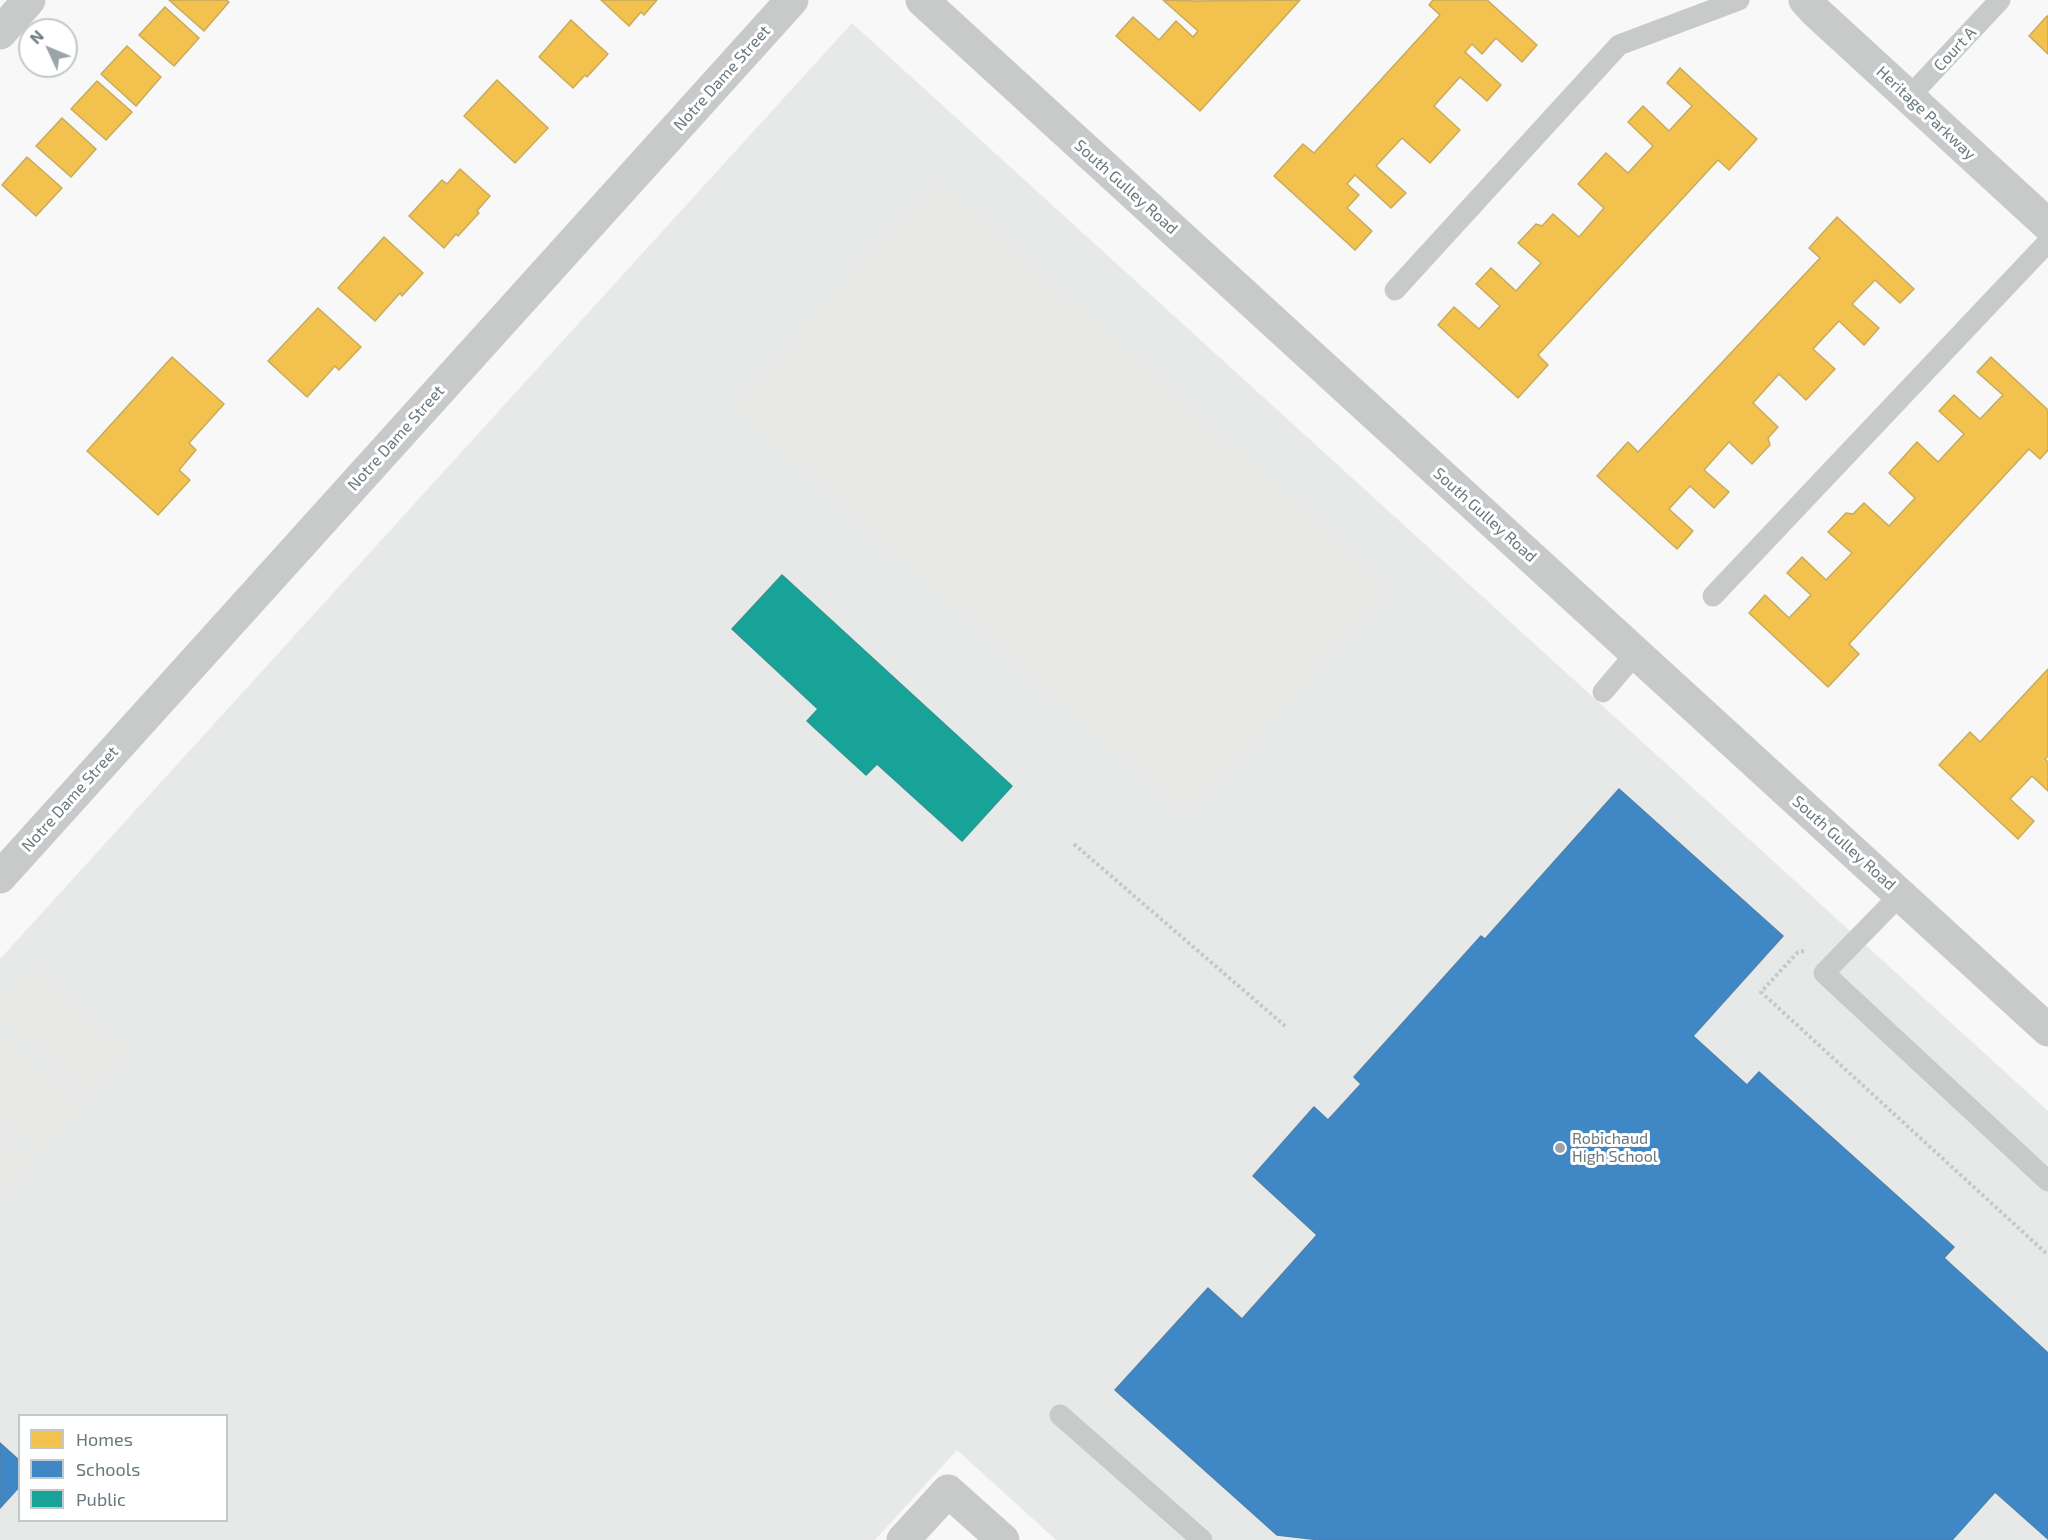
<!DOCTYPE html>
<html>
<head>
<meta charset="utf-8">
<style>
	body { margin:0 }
	#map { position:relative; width:2048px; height:1540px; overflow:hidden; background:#f8f8f8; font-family:"Exo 2",sans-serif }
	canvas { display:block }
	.legend { position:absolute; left:18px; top:1414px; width:210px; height:108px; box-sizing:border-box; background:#fff; border:2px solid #c2c9cb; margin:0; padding:8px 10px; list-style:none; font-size:18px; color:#67787e }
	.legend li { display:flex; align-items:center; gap:12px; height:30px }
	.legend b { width:30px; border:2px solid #c2c9cb }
	.north { position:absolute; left:18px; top:18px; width:60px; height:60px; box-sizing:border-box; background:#fff; border:2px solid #c2c9cb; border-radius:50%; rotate:314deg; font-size:16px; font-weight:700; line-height:24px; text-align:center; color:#67787e }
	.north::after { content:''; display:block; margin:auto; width:21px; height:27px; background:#9aa5a9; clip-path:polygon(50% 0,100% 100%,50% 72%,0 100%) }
</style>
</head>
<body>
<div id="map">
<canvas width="2048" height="1540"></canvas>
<ul class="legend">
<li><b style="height:16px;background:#f2c14e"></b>Homes</li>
<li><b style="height:16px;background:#3f88c5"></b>Schools</li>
<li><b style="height:16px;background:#17a398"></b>Public</li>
</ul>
<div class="north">N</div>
</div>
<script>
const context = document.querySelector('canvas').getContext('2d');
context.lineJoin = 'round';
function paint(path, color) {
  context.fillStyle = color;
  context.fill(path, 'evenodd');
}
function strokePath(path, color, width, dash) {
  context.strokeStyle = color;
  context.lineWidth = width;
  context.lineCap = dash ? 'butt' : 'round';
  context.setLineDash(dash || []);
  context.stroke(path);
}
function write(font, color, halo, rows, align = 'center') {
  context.font = font + ' "Exo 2",sans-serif';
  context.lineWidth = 6;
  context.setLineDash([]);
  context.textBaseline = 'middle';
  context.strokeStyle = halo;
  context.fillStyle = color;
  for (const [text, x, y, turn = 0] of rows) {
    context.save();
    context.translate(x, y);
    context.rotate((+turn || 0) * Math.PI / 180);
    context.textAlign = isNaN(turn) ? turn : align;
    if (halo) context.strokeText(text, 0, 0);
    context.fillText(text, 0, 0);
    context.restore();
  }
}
paint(new Path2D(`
	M 852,23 L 2048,1111 L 2048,1540 L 1056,1540 L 957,1450 L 875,1540 L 0,1540 L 0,959 ZM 20,1416 L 226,1416 L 226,1520 L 20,1520 Z`), '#e7e9e8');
paint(new Path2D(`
	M 937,177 L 1392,587 L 1186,816 L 731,407 Z
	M 33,964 L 131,1053 L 90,1098 L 0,1016 L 0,1001 Z
	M 0,1034 L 82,1108 L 41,1153 L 0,1116 Z
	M 0,1133 L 33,1163 L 0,1199 Z`), '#e8e9e6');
const homes = new Path2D(`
	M 169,0 L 226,0 L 229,2 L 204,31 Z
	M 601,0 L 657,0 L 644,15 L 641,12 L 629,26 Z
	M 1163,0 L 1196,1 L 1300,0 L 1200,111 L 1116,36 L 1133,17 L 1159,40 L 1176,21 L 1193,37 L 1198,31 Z
	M 1433,0 L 1487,0 L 1537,45 L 1522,62 L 1496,38 L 1482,54 L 1472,44 L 1465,52 L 1501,85 L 1487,101 L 1460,77 L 1434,106 L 1460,130 L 1430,163 L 1402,138 L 1376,166 L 1406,193 L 1391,208 L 1355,175 L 1347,184 L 1359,195 L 1347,208 L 1372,231 L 1355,250 L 1274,176 L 1303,144 L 1314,153 L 1440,15 L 1429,5 Z
	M 165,7 L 199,38 L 174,66 L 139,35 Z
	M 2047,16 L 2048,16 L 2048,54 L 2029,36 Z
	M 571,20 L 608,54 L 587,77 L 585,75 L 573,88 L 539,57 Z
	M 127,46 L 161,77 L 136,106 L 101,74 Z
	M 1680,68 L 1757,139 L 1729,170 L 1718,160 L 1538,355 L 1548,365 L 1518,398 L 1438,325 L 1454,307 L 1479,329 L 1500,306 L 1476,284 L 1491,268 L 1516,291 L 1541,263 L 1518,243 L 1536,224 L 1542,226 L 1553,214 L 1579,237 L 1604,208 L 1578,184 L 1606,153 L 1628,173 L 1653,146 L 1628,122 L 1643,106 L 1669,131 L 1692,106 L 1667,83 Z
	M 497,80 L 548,128 L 515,163 L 464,116 Z
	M 97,81 L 132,112 L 106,140 L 71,109 Z
	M 62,118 L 96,149 L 71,177 L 36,146 Z
	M 27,157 L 62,188 L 36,216 L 2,185 Z
	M 460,169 L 490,196 L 477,211 L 479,213 L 458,236 L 456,234 L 444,248 L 409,216 L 442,180 L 447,184 Z
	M 1837,217 L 1914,289 L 1900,303 L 1875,280 L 1852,304 L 1879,328 L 1864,345 L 1839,321 L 1813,349 L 1835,369 L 1806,400 L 1779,374 L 1753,403 L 1778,427 L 1768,438 L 1770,445 L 1752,464 L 1729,442 L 1704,470 L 1729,492 L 1714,508 L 1690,486 L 1669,509 L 1693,531 L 1677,549 L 1597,476 L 1628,442 L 1638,452 L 1820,258 L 1809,248 Z
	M 384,237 L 423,273 L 402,296 L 400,293 L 375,321 L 338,288 Z
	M 318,308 L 361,347 L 339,370 L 335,366 L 307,397 L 268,361 Z
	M 172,357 L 224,404 L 189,443 L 196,450 L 179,470 L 190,480 L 158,515 L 87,451 Z
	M 1991,357 L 2048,410 L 2048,450 L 2040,459 L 2029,449 L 1849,644 L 1859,654 L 1828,687 L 1749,613 L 1765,595 L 1789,618 L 1811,595 L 1787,573 L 1802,557 L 1826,580 L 1852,553 L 1828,532 L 1846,513 L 1853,514 L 1864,503 L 1889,526 L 1915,498 L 1889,473 L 1917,442 L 1938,462 L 1964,434 L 1939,411 L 1954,395 L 1980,419 L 2003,395 L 1977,372 Z
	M 2048,669 L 2048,756 L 2045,759 L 2048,762 L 2048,791 L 2032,776 L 2010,799 L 2034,821 L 2018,839 L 1939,765 L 1970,732 L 1980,742 Z`);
paint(homes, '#f2c14e');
strokePath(homes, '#c8ab5c', 1.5);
const schools = new Path2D(`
	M 1619,789 L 1783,936 L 1693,1036 L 1747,1085 L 1759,1072 L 1954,1247 L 1944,1258 L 2048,1353 L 2048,1539 L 1995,1492 L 1952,1540 L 1320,1540 L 1277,1535 L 1115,1390 L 1208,1288 L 1242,1319 L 1317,1235 L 1253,1176 L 1314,1107 L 1328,1120 L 1361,1084 L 1354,1077 L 1481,936 L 1485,939 Z
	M 0,1443 L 20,1461 L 20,1486 L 0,1508 Z`);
paint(schools, '#3f88c5');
strokePath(schools, '#4b83b0', 1.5);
const public = new Path2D(`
	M 782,575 L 1012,786 L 962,841 L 877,764 L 866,775 L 807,721 L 818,709 L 732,629 Z`);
paint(public, '#17a398');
strokePath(public, '#2f9690', 1.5);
strokePath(new Path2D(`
	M 1074,844 L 1285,1026
	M 1804,951 L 1798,952 L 1761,992 L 2048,1255`), '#c5c7c8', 4, [3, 3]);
strokePath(new Path2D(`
	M 1909,97 L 2000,0
	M 1395,290 L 1619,45 L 1739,0
	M 1713,596 L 2048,242
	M 1603,692 L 1636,653
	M 1900,895 L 1824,973 L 2048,1181
	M 1060,1415 L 1202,1540`), '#c8c9c9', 21);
strokePath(new Path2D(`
	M 922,0 L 2048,1030
	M 1805,0 L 1814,10 L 2048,225
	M 0,33 L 29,0
	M 0,877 L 792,0
	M 903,1540 L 948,1491 L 1003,1540`), '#c8c9c9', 33);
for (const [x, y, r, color] of [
	[1560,1148,6,"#9aa5a9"]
]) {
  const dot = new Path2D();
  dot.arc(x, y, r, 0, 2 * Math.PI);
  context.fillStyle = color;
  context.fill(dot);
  strokePath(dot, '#fff', 2);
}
write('16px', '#67787e', '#fff', [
	["Court A",1955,49,-47],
	["Notre Dame Street",722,78,-48],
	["Heritage Parkway",1926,113,43],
	["South Gulley Road",1126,187,42],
	["Notre Dame Street",396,438,-48],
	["South Gulley Road",1485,515,42],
	["Notre Dame Street",70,799,-48],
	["South Gulley Road",1844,843,42]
]);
write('16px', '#67787e', '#fff', [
	["Robichaud",1572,1139],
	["High School",1572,1157]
], 'left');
</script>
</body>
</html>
